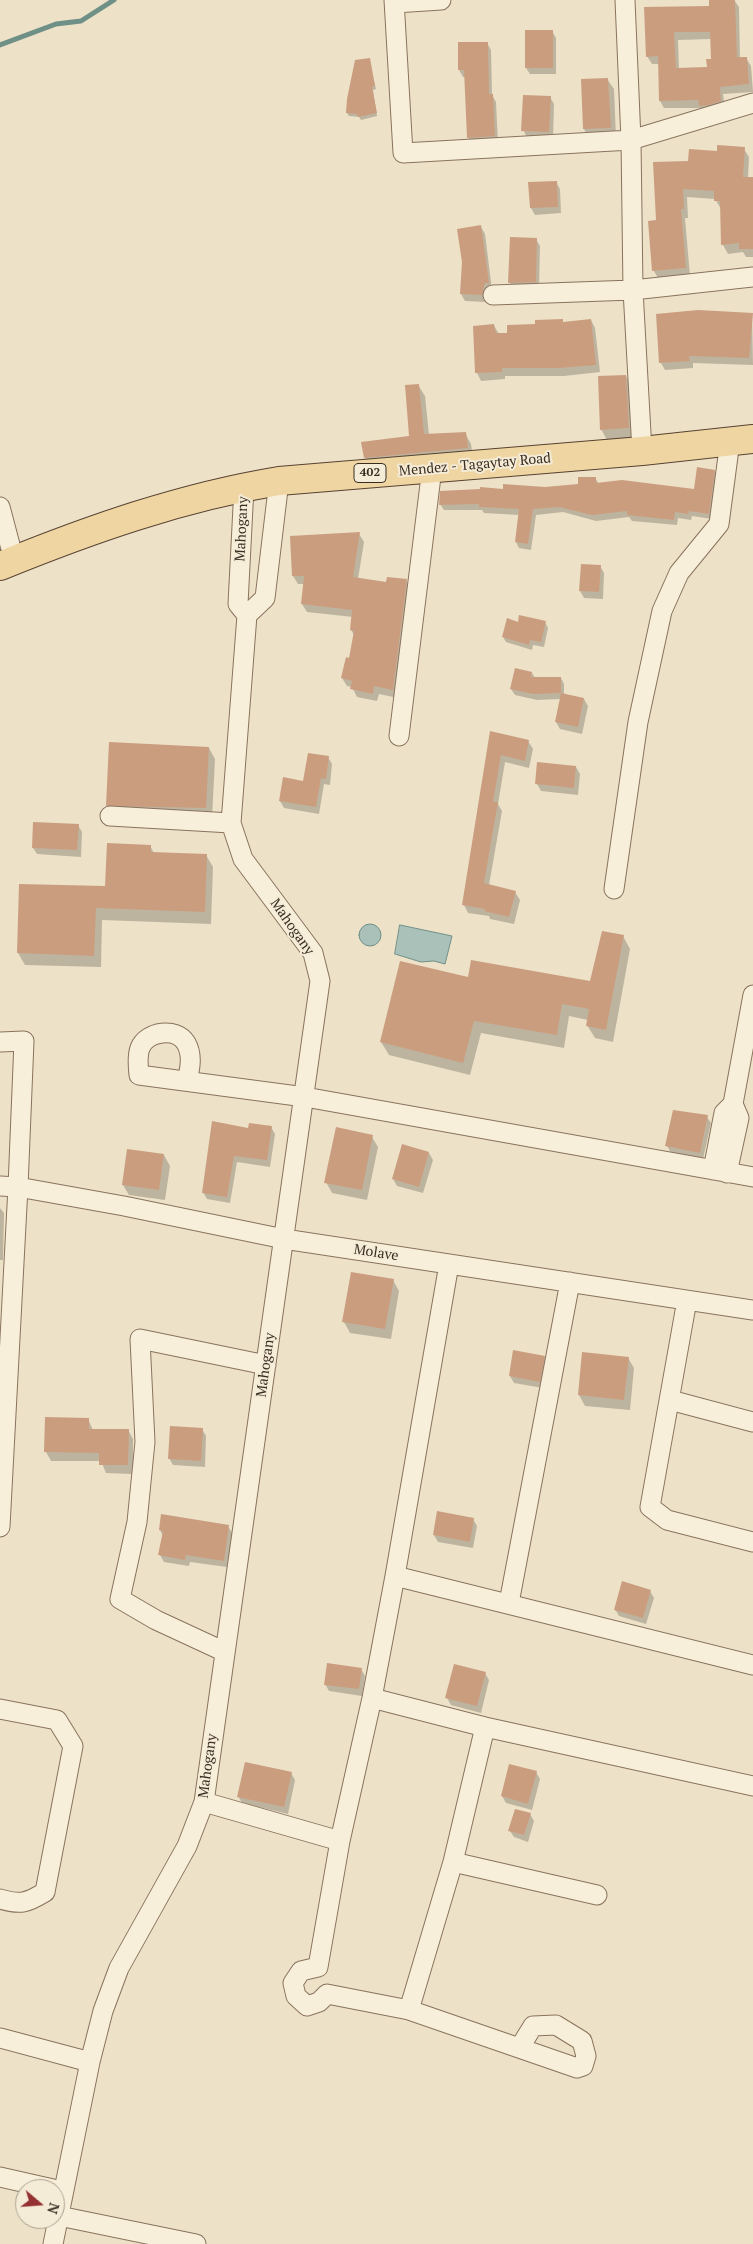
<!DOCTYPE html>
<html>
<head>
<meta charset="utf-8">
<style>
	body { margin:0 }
	#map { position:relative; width:753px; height:2244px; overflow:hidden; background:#ede1c8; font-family:"PT Serif",serif }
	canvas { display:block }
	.north { position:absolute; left:15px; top:2179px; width:50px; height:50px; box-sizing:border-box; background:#f5ecd7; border:1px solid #aa9f8e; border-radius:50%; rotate:108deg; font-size:14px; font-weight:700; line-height:20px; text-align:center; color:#392c21 }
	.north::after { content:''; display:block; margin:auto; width:18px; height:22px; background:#953033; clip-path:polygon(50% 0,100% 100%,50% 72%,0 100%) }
</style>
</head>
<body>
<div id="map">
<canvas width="753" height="2244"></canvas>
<div class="north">N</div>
</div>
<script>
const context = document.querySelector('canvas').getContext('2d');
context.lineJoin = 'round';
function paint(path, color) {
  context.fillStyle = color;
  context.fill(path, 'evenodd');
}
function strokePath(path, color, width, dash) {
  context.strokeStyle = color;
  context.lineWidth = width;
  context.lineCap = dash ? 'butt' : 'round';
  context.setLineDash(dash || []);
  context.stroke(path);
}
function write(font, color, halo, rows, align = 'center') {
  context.font = font + ' "PT Serif",serif';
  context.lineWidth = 4;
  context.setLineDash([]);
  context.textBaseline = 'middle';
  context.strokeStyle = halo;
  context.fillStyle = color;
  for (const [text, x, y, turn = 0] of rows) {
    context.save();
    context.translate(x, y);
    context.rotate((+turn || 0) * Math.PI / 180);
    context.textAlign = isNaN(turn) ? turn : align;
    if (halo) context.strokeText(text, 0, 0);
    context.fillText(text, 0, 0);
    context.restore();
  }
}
const water = new Path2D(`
	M359 935a11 11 0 1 1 22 0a11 11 0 1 1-22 0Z
	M 400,925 L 452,936 L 445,964 L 434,961 L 421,962 L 395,954 Z`);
paint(water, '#a9c1b9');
strokePath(water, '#6f9087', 1);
paint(new Path2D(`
	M 734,0 L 739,7 L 740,58 L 746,58 L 751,66 L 753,92 L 723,94 L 725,108 L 705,113 L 702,108 L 664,108 L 660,101 L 659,64 L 652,64 L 647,56 L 646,9 L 710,8 ZM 711,39 L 712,60 L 708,68 L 679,69 L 678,40 Z
	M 552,31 L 556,38 L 556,74 L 530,74 L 526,68 Z
	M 459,43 L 487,43 L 491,50 L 492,95 L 496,102 L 498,143 L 472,144 L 468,137 L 465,77 L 463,77 L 459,70 Z
	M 369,60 L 376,89 L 373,90 L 377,116 L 361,120 L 359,117 L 349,116 L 347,113 Z
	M 607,79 L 614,89 L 616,138 L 590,140 L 584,129 L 582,80 Z
	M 550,97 L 554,104 L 553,139 L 527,137 L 523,130 Z
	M 744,149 L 749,157 L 748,178 L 753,179 L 753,257 L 746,257 L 743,252 L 728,254 L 723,245 L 721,209 L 715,199 L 687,197 L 688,218 L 685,218 L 690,276 L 659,280 L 654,271 L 649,222 L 657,221 L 689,162 L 718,152 Z
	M 556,182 L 560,189 L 561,213 L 535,215 L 531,208 Z
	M 481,227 L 485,234 L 492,290 L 489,290 L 485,302 L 465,301 L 461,294 Z
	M 536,239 L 540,246 L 539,289 L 514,290 L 510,283 Z
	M 752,314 L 753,365 L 693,363 L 693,368 L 665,370 L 661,363 Z
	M 591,320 L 595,328 L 600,372 L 564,376 L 505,376 L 505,379 L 481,381 L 477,373 L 494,326 L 499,334 L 508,334 L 563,323 Z
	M 626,376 L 632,387 L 635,439 L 607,440 L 601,429 Z
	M 418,385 L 425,396 L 429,435 L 465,433 L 471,444 L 473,458 L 372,468 L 365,458 L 410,437 Z
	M 714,471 L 718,477 L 712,519 L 692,516 L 691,520 L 678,518 L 677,525 L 632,521 L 629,517 L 596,521 L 563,512 L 536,515 L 531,550 L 519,548 L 516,542 L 519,515 L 484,513 L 482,510 L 444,510 L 440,504 L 505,490 L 580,485 L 595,478 L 599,484 L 695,490 Z
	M 359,534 L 364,542 L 358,579 L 388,584 L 406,581 L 411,589 L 398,698 L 379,694 L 377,701 L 357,697 L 352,687 L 347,686 L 342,678 L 350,659 L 354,635 L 351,630 L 353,617 L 307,612 L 302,604 L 304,584 L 298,584 L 293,576 Z
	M 600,566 L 604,573 L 603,599 L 584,598 L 580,591 Z
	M 545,622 L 548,628 L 544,647 L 533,645 L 532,650 L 506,642 L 503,637 L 518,623 Z
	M 532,673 L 535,678 L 561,678 L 564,684 L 564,695 L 584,699 L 588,706 L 582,734 L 560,729 L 556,722 L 561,699 L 537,700 L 515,695 L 511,689 Z
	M 491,733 L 528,741 L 533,749 L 529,768 L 505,762 L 498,804 L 502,811 L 489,885 L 515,892 L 520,900 L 514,924 L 490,919 L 489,916 L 468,913 L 464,905 Z
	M 209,748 L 215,759 L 212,818 L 114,816 L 108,805 Z
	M 328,757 L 332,764 L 330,785 L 324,784 L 319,814 L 284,808 L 280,801 L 305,782 Z
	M 576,767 L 580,774 L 578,795 L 541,791 L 537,784 Z
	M 78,825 L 82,832 L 81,857 L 37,854 L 33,848 Z
	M 150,846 L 154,853 L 206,855 L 213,867 L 211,924 L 102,920 L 101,967 L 25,965 L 18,953 L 106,887 Z
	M 623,936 L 630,949 L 613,1042 L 595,1038 L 587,1025 L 588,1020 L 569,1016 L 564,1048 L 481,1033 L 470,1075 L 389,1055 L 381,1042 L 469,979 L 591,983 Z
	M 707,1117 L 711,1123 L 703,1159 L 671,1153 L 667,1146 Z
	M 271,1127 L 275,1134 L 270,1167 L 237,1162 L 230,1203 L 207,1199 L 203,1192 L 249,1130 Z
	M 372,1137 L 378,1147 L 367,1200 L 332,1193 L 326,1182 Z
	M 429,1153 L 433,1160 L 423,1193 L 397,1186 L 393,1179 Z
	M 164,1155 L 170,1166 L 165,1200 L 129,1195 L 123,1185 Z
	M 0,1208 L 4,1213 L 3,1260 L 0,1260 Z
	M 393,1280 L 399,1291 L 391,1339 L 350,1333 L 344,1322 Z
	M 544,1357 L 548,1364 L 543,1388 L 514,1383 L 510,1376 Z
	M 628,1358 L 634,1368 L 630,1410 L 585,1406 L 579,1395 Z
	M 88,1419 L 93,1430 L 128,1430 L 133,1439 L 133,1474 L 106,1473 L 101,1461 L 51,1461 L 46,1452 Z
	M 202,1429 L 206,1436 L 205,1467 L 173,1465 L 169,1458 Z
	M 438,1513 L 473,1519 L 477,1526 L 473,1548 L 438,1542 L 434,1535 Z
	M 228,1526 L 232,1533 L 227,1567 L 190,1562 L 189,1566 L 164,1562 L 160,1555 L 163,1536 L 160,1530 Z
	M 650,1591 L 654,1598 L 646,1624 L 619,1616 L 615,1609 Z
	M 361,1669 L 365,1676 L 362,1696 L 329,1691 L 325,1684 Z
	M 485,1673 L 489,1680 L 481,1713 L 451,1705 L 447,1698 Z
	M 536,1772 L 540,1779 L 532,1810 L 506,1803 L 502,1796 Z
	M 291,1773 L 295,1780 L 288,1814 L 242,1803 L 238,1796 Z
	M 530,1814 L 534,1821 L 528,1842 L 514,1837 L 510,1831 Z`), '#0003');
strokePath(new Path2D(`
	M 0,45 L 56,24 L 81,21 L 114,0`), '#6f9087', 5);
paint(new Path2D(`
	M 709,0 L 735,0 L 737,57 L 747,57 L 749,84 L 720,87 L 721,101 L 709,105 L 699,106 L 698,100 L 659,101 L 658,56 L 646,57 L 644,7 L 709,6 ZM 674,32 L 710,32 L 711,59 L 706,59 L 707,67 L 676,68 Z
	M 525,30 L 553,30 L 553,68 L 525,68 Z
	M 458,42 L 488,42 L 489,94 L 493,94 L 495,136 L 467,138 L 464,70 L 458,70 Z
	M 370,58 L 375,86 L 372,87 L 377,113 L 358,117 L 357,114 L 346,113 L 347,99 L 355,60 Z
	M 608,78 L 611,128 L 583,129 L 581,79 Z
	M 523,95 L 551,96 L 549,132 L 521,131 Z
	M 717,145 L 745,147 L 743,177 L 753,177 L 753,249 L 739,249 L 739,243 L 721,245 L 720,201 L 714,201 L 714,191 L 683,189 L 684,209 L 681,209 L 686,268 L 652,271 L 648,221 L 656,220 L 653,162 L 688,161 L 689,149 L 717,151 Z
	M 557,181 L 558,207 L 530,208 L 528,182 Z
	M 481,225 L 489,283 L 485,283 L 482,295 L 460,294 L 462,262 L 457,229 Z
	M 510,237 L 537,238 L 536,282 L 508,283 Z
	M 698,310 L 753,313 L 749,358 L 689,356 L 690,361 L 659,363 L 656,314 Z
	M 563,319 L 563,322 L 591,319 L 596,365 L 559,368 L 502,368 L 502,372 L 475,373 L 473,326 L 494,324 L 496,333 L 507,333 L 507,325 L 535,324 L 535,320 Z
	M 626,375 L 629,428 L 600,430 L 598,376 Z
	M 419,384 L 424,434 L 466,432 L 468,448 L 364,458 L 361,442 L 409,436 L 405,385 Z
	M 697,467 L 715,470 L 709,514 L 689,511 L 688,514 L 675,512 L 674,520 L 627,515 L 627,511 L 592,515 L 559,507 L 533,509 L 528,544 L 515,542 L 519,509 L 479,507 L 479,504 L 439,505 L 440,491 L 480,489 L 480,487 L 503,489 L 503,484 L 545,487 L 578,484 L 578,477 L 596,477 L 596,483 L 622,480 L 694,489 Z
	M 360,532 L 353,577 L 386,582 L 387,577 L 407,579 L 393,690 L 374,686 L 373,694 L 350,689 L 352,681 L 341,678 L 346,657 L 349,658 L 354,631 L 350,630 L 352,610 L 301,604 L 304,576 L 292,576 L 290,536 Z
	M 581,564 L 601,565 L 599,592 L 579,591 Z
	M 519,615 L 546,621 L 541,642 L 530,640 L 529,645 L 502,637 L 507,618 L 518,622 Z
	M 515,668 L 532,672 L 531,677 L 561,677 L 561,693 L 533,694 L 510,689 Z
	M 561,693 L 584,698 L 578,727 L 555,722 Z
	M 490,731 L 529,740 L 525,761 L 501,755 L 493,802 L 498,802 L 484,883 L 516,891 L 509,917 L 484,911 L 485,909 L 462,905 Z
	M 109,742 L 209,747 L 206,808 L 106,806 Z
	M 308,753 L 329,756 L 326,779 L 321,778 L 316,807 L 279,801 L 283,777 L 303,781 Z
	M 537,762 L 576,766 L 574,788 L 535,784 Z
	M 33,822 L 79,824 L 77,850 L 32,848 Z
	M 107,843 L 151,845 L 151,852 L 207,854 L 205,912 L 96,908 L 94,956 L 17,953 L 19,884 L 105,886 Z
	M 602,931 L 624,935 L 606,1030 L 586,1026 L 589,1009 L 562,1004 L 557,1035 L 474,1021 L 463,1063 L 380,1042 L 400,961 L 468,977 L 471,960 L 590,981 Z
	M 673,1110 L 708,1115 L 700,1153 L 665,1146 Z
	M 212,1121 L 248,1128 L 249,1123 L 272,1126 L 267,1160 L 234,1156 L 227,1197 L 202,1193 Z
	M 336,1127 L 373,1135 L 362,1190 L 324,1183 Z
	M 402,1144 L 429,1152 L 419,1187 L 392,1179 Z
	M 127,1149 L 164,1154 L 159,1190 L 122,1185 Z
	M 351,1272 L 394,1279 L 385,1329 L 342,1322 Z
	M 513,1350 L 545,1356 L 540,1382 L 509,1376 Z
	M 582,1352 L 629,1357 L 624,1400 L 578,1395 Z
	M 45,1417 L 89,1418 L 89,1429 L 129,1429 L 128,1465 L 99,1465 L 99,1453 L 44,1452 Z
	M 170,1426 L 203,1428 L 201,1461 L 168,1459 Z
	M 437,1511 L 474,1518 L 470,1542 L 433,1535 Z
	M 161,1514 L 229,1525 L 224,1561 L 186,1555 L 185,1560 L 158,1555 L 163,1531 L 159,1530 Z
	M 622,1581 L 651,1590 L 643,1618 L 614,1610 Z
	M 327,1663 L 362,1668 L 359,1689 L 324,1685 Z
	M 454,1664 L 486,1672 L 477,1706 L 445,1698 Z
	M 245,1762 L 292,1772 L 284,1807 L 237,1797 Z
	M 509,1764 L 537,1771 L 528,1804 L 501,1796 Z
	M 515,1809 L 531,1813 L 524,1835 L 508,1831 Z`), '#ca9d7f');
const street = new Path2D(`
	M 394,0 L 403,153 L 631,140 L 753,103
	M 625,0 L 631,140 L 633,290 L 642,451
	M 395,3 L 441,0
	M 493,295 L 633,290 L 753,277
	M 0,507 L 14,560
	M 247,615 L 265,598 L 279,481
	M 399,736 L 432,468
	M 110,816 L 231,823
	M 614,889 L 638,722 L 662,611 L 679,573 L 719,524 L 730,441
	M 0,1042 L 24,1041 L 18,1187 L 0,1527
	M 187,1081 C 190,1069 193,1055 186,1043 C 176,1027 147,1031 140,1048 C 137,1056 138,1066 139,1075 L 305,1097 L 753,1177
	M 713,1170 L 724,1113 L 733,1104
	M 727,1173 L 739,1118 L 733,1104 L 753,995
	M 0,1186 L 18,1187 L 124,1206 L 284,1239 L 753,1310
	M 449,1264 L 395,1576 L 372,1698 L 340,1841 L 318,1967 L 301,1971 L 293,1983 L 296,1996 L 307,2006 L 319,2002 L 327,1994 L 409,2010 L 577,2068 L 583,2066 L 586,2056 L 582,2041 L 556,2025 L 533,2026 L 520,2047
	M 687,1300 L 650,1507 L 667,1520 L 753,1542
	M 670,1400 L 753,1422
	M 395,1576 L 753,1665
	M 509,1603 L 570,1282
	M 225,1652 L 156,1620 L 120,1599 L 137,1522 L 145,1442 L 140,1339 L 266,1365
	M 372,1698 L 485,1727 L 753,1786
	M 0,1709 L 57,1720 L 73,1746 L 45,1892 C 27,1903 21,1905 0,1899
	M 204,1802 L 340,1841
	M 453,1862 L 597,1895
	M 409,2010 L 453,1862 L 485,1727
	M 0,2038 L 90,2062
	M 0,2177 L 53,2189
	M 59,2216 L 196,2244
	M 53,2244 L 90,2062 L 103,2011 L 119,1968 L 187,1846 L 204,1802 L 320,981 L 313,953 L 243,859 L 231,823 L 247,615 L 238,604 L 244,487`);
const primary = new Path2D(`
	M 0,566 C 91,529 182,497 279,481 L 642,451 L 753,439`);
strokePath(street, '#89735d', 21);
strokePath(primary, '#574231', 30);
strokePath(street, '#f8efdb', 19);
strokePath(primary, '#eed5a2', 28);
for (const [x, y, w] of [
	[370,473,32]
]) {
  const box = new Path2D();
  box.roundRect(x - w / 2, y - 9.5, w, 19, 4);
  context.fillStyle = '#f5ecd7';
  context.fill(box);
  strokePath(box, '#392c21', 1);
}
write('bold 12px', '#392c21', null, [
	["402",370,473]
]);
write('14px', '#392c21', '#f5ecd7', [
	["Mendez - Tagaytay Road",475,465,-5],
	["Mahogany",242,529,-87],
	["Mahogany",292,927,55],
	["Molave",376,1253,9],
	["Mahogany",266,1365,-82],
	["Mahogany",208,1766,-82]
]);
</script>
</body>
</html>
